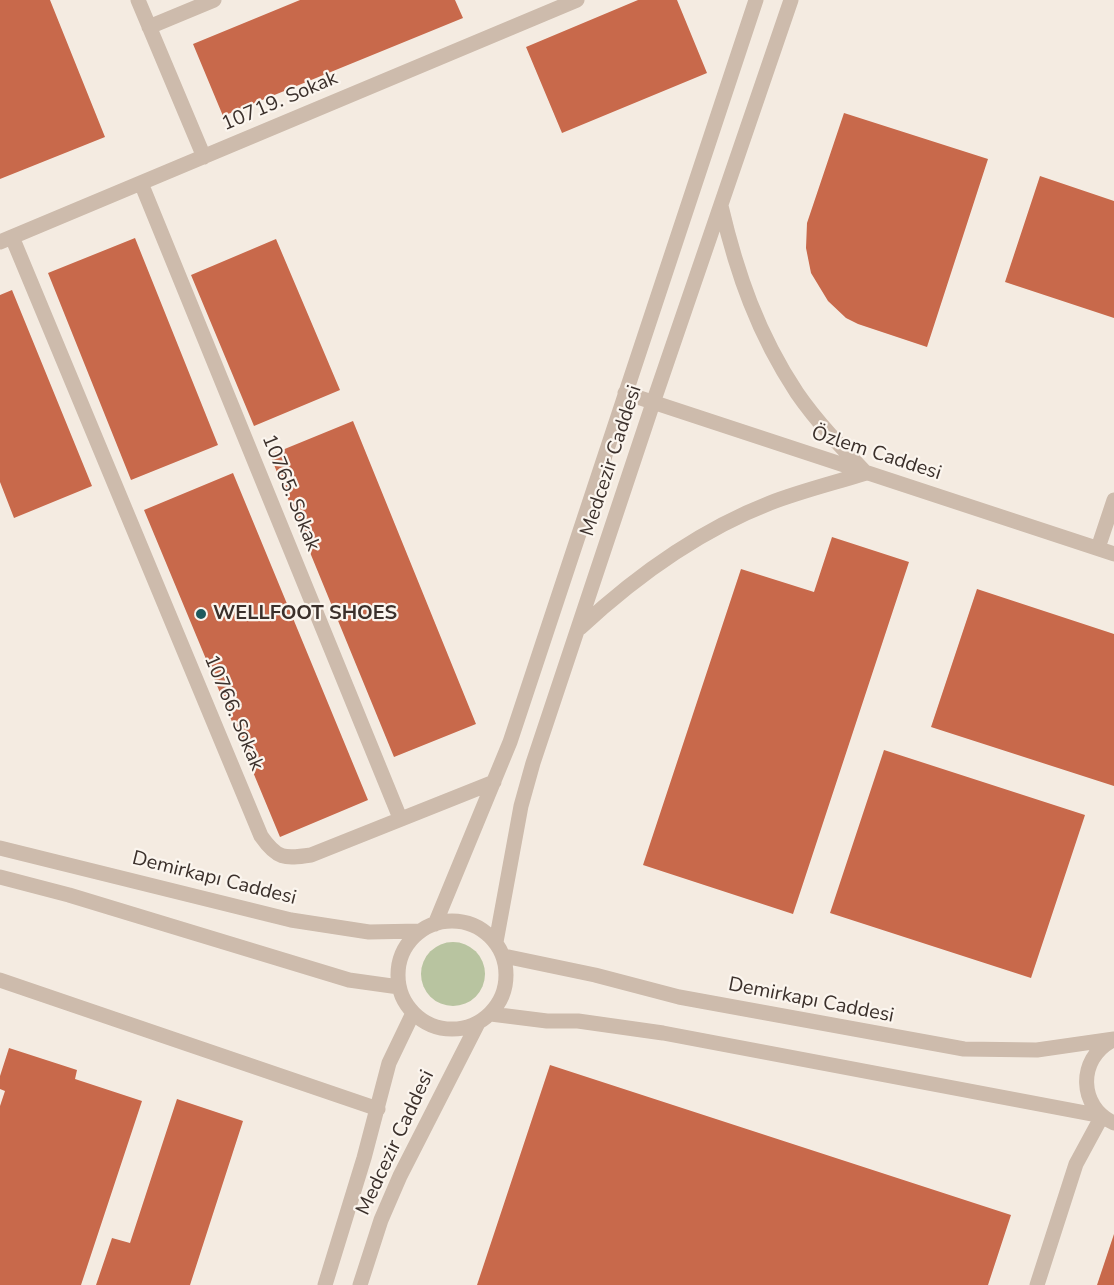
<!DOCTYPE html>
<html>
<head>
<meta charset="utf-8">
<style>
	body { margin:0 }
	canvas { display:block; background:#f4ebe1 }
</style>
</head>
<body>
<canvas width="1114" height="1285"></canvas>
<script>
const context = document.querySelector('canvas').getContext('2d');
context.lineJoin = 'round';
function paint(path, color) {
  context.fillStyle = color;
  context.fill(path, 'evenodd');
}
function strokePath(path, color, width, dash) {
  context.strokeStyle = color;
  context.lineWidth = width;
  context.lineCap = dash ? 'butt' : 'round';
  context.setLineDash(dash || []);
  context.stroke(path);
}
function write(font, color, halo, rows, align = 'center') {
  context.font = font + ' "Nunito Sans",sans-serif';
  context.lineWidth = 4.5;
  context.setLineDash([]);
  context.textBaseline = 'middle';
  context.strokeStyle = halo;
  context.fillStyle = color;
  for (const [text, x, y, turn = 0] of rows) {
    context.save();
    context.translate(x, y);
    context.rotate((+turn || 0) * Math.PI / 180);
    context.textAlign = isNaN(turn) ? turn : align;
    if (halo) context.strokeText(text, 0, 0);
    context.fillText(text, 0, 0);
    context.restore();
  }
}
paint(new Path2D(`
	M421 974a32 32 0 1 1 64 0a32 32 0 1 1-64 0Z`), '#b8c4a0');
paint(new Path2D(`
	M 0,0 L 50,0 L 105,137 L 0,179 Z
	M 300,0 L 455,0 L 463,18 L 223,116 L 193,44 Z
	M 638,0 L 677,0 L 707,73 L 562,133 L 526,47 Z
	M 844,113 L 988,159 L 927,347 L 858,324 L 846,318 L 828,301 L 811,273 L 806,248 L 807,223 Z
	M 1040,176 L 1114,201 L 1114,318 L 1005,282 Z
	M 135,238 L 218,445 L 131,480 L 48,273 Z
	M 276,239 L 340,390 L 254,426 L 191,275 Z
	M 12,290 L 92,486 L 14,518 L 0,482 L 0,295 Z
	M 353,421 L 476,724 L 394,757 L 270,455 Z
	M 233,473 L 368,800 L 280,837 L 144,510 Z
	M 832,537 L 909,562 L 793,914 L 643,865 L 741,569 L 814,592 Z
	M 977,589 L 1114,634 L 1114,786 L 931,727 Z
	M 884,750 L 1085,815 L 1031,978 L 830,913 Z
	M 9,1048 L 77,1070 L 75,1079 L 142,1101 L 81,1285 L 0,1285 L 0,1106 L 5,1091 L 0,1089 L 0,1076 Z
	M 550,1065 L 1011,1215 L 988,1285 L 477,1285 Z
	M 177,1099 L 243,1121 L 190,1285 L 96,1285 L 112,1238 L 130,1243 Z
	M 1114,1234 L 1114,1285 L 1097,1285 Z`), '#c8694b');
strokePath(new Path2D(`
	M 138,0 L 204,157
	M 149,27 L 214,0
	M 141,183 L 400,818
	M 12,237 L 261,836 C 277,859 284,859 311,855 L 494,782
	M 0,242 L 577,0
	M 625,393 L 1114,554
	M 1098,548 L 1114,500
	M 580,628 C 636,576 698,531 770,503 C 801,491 834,483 866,473 C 842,448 817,422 797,393 C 758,334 737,274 721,206
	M 0,848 L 291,920 L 369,932 L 420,931
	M 0,877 L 69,895 L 349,980 L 399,987
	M398 975a54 54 0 1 1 108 0a54 54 0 1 1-108 0Z
	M 435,924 L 510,742 L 756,0
	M 496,942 L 521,806 L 533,763 L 653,403 L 791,0
	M 504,956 L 595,975 L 679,997 L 964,1049 L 1037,1050 L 1114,1039
	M 0,980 L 378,1109
	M 491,1014 L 547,1021 L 578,1021 L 663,1033 L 1102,1116 L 1076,1164 L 1037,1285
	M 1111,1041 C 1078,1059 1078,1107 1114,1123
	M 325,1285 L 364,1158 L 389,1063 L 413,1013
	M 360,1285 L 381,1220 L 400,1176 L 478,1023`), '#cdbbac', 15);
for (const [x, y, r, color] of [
	[201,614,6,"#1f5a5e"]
]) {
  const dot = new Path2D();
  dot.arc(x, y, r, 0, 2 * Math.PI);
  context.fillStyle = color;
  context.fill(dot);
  strokePath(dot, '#fbf5ee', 2);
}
write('20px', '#3b302b', '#fbf5ee', [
	["10719. Sokak",280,102,-23],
	["Özlem Caddesi",876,454,18],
	["Medcezir Caddesi",612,461,-72],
	["10765. Sokak",290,493,68],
	["10766. Sokak",233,713,67],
	["Demirkapı Caddesi",214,879,14],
	["Demirkapı Caddesi",811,1001,11],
	["Medcezir Caddesi",396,1143,-65]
]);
write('bold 20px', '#3b302b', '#fbf5ee', [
	["WELLFOOT SHOES",213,614]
], 'left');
</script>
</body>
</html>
